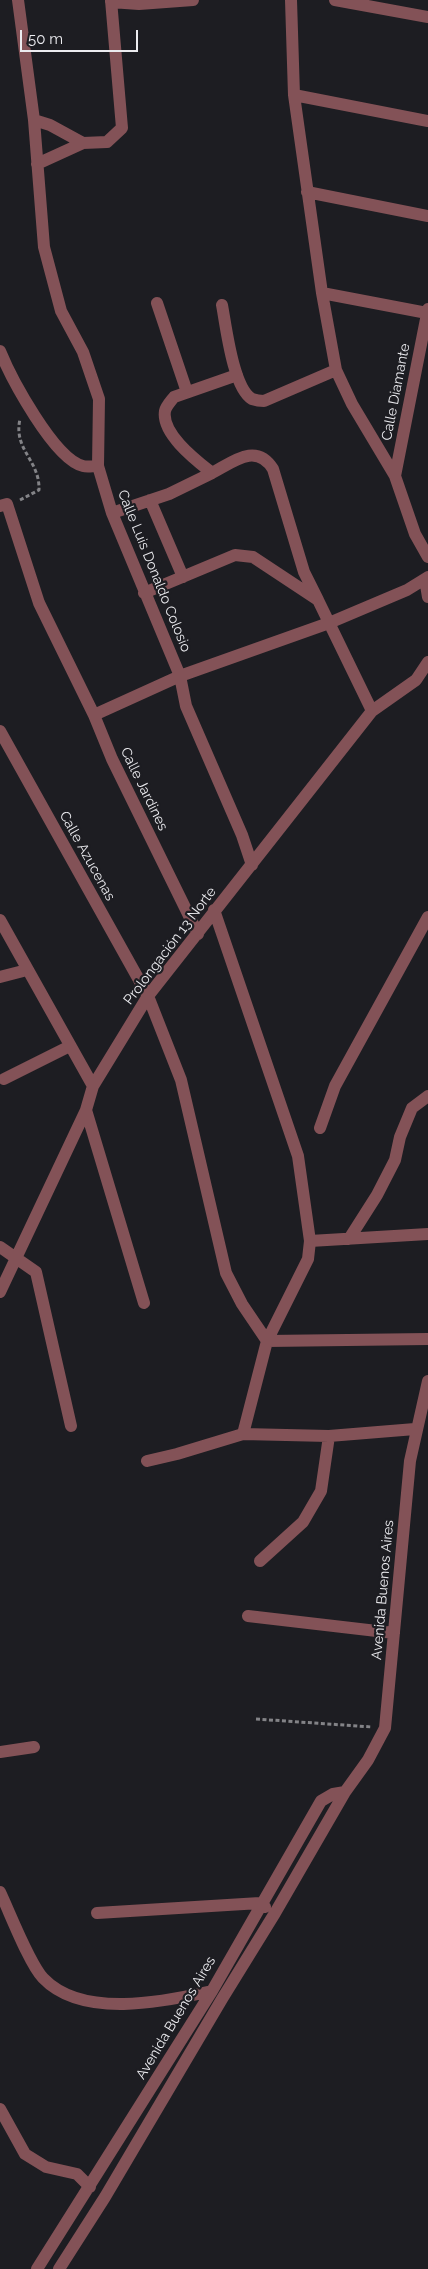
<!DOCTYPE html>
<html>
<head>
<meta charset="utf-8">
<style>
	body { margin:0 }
	#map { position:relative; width:428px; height:2269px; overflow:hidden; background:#1d1d22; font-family:Raleway,sans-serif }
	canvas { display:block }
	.scale { position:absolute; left:20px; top:30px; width:118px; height:22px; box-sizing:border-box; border:2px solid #ececf0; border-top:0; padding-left:6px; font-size:15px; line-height:18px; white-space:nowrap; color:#ececf0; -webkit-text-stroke:4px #1d1d22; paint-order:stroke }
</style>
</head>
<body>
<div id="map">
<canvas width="428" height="2269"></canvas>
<div class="scale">50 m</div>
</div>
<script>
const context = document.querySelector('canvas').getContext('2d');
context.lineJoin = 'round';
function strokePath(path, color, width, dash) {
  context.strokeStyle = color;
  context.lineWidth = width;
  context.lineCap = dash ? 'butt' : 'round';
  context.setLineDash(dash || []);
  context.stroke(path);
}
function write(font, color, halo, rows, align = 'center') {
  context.font = font + ' Raleway,sans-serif';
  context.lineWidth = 4.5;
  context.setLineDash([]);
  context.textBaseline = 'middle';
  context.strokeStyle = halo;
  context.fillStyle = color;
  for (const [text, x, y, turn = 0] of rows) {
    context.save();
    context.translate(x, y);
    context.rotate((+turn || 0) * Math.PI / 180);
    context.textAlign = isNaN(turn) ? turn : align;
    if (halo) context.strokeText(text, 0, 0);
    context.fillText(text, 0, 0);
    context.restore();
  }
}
strokePath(new Path2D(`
	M 20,500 L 39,490 C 40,460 13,450 20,419
	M 256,1719 L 372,1727`), '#838387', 3, [4, 2.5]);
strokePath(new Path2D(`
	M 18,0 L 34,120 L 44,247 L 61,311 L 83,352 L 99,399 L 98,466 L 112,513 L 180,676 L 186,706 L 242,835 L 252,865
	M 291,0 L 294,95 L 322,293 L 336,370 L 352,404 L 395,476 L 415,534 L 428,557
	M 335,0 L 428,17
	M 111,2 L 139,4 L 193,0
	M 294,95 L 428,121
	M 34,120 L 50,125 L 83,143 L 107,142 L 122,128 L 111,0
	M 37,164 L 83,143
	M 307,192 L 428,216
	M 322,293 L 427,313
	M 157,303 L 187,392
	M 222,305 C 226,326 233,388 252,399 C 255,400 260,401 264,401 L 336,370
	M 0,351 C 11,378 54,459 83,466 C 87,467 93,466 98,466
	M 237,375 L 174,397 C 171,401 166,406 165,411 C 161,434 197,461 212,473 C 233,462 256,442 273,469 L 304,572 L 318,600
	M 395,476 L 428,309
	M 150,500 L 183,577
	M 0,506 L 7,504 L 39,603 L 94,715 L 112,759 L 198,934
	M 112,513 L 169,494 L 212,473
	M 425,579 L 428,597
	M 144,593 L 235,555 L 253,557 L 318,600 L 372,711
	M 94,715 L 180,676 L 329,623 L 407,590 L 428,577
	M 0,731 L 148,996 L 181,1080 L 226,1273 L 242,1304 L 267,1341 L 428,1339
	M 214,910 L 298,1156 L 310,1241 L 308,1259 L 267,1341 L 243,1434
	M 0,920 L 93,1086
	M 0,977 L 27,970
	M 4,1079 L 70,1046
	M 86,1110 L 144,1303
	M 320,1128 L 335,1086 L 428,917
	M 349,1239 L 377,1195 L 395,1160 L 400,1137 L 412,1108 L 428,1096
	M 310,1241 L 428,1234
	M 0,1247 L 36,1272 L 71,1426
	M 0,1292 L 86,1110 L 93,1086 L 148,996 L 372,711 L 416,680 L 428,662
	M 147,1461 L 177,1454 L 243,1434 L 329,1436 L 415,1429
	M 260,1561 L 303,1522 L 321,1491 L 329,1436
	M 248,1616 L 394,1633
	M 0,1752 L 34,1747
	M 0,1892 C 10,1913 29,1963 43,1978 C 82,2019 163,2002 212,1991
	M 97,1913 L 260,1903 L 265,1907
	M 0,2109 L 25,2154 L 46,2167 L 77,2174 L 90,2187
	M 37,2269 L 212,1991 L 321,1801 L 333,1794 L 345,1792
	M 59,2269 L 105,2197 L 222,1999 L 275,1913 L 345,1792 L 368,1760 L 385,1728 L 410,1461 L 428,1381`), '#835257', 12);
write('14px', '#ececf0', '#1d1d22', [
	["Calle Diamante",396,392,-79],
	["Calle Luis Donaldo Colosio",154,571,68],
	["Calle Jardines",144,789,64],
	["Calle Azucenas",87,856,61],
	["Prolongación 13 Norte",170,946,-53],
	["Avenida Buenos Aires",383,1590,-85],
	["Avenida Buenos Aires",176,2018,-59]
]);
</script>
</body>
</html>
